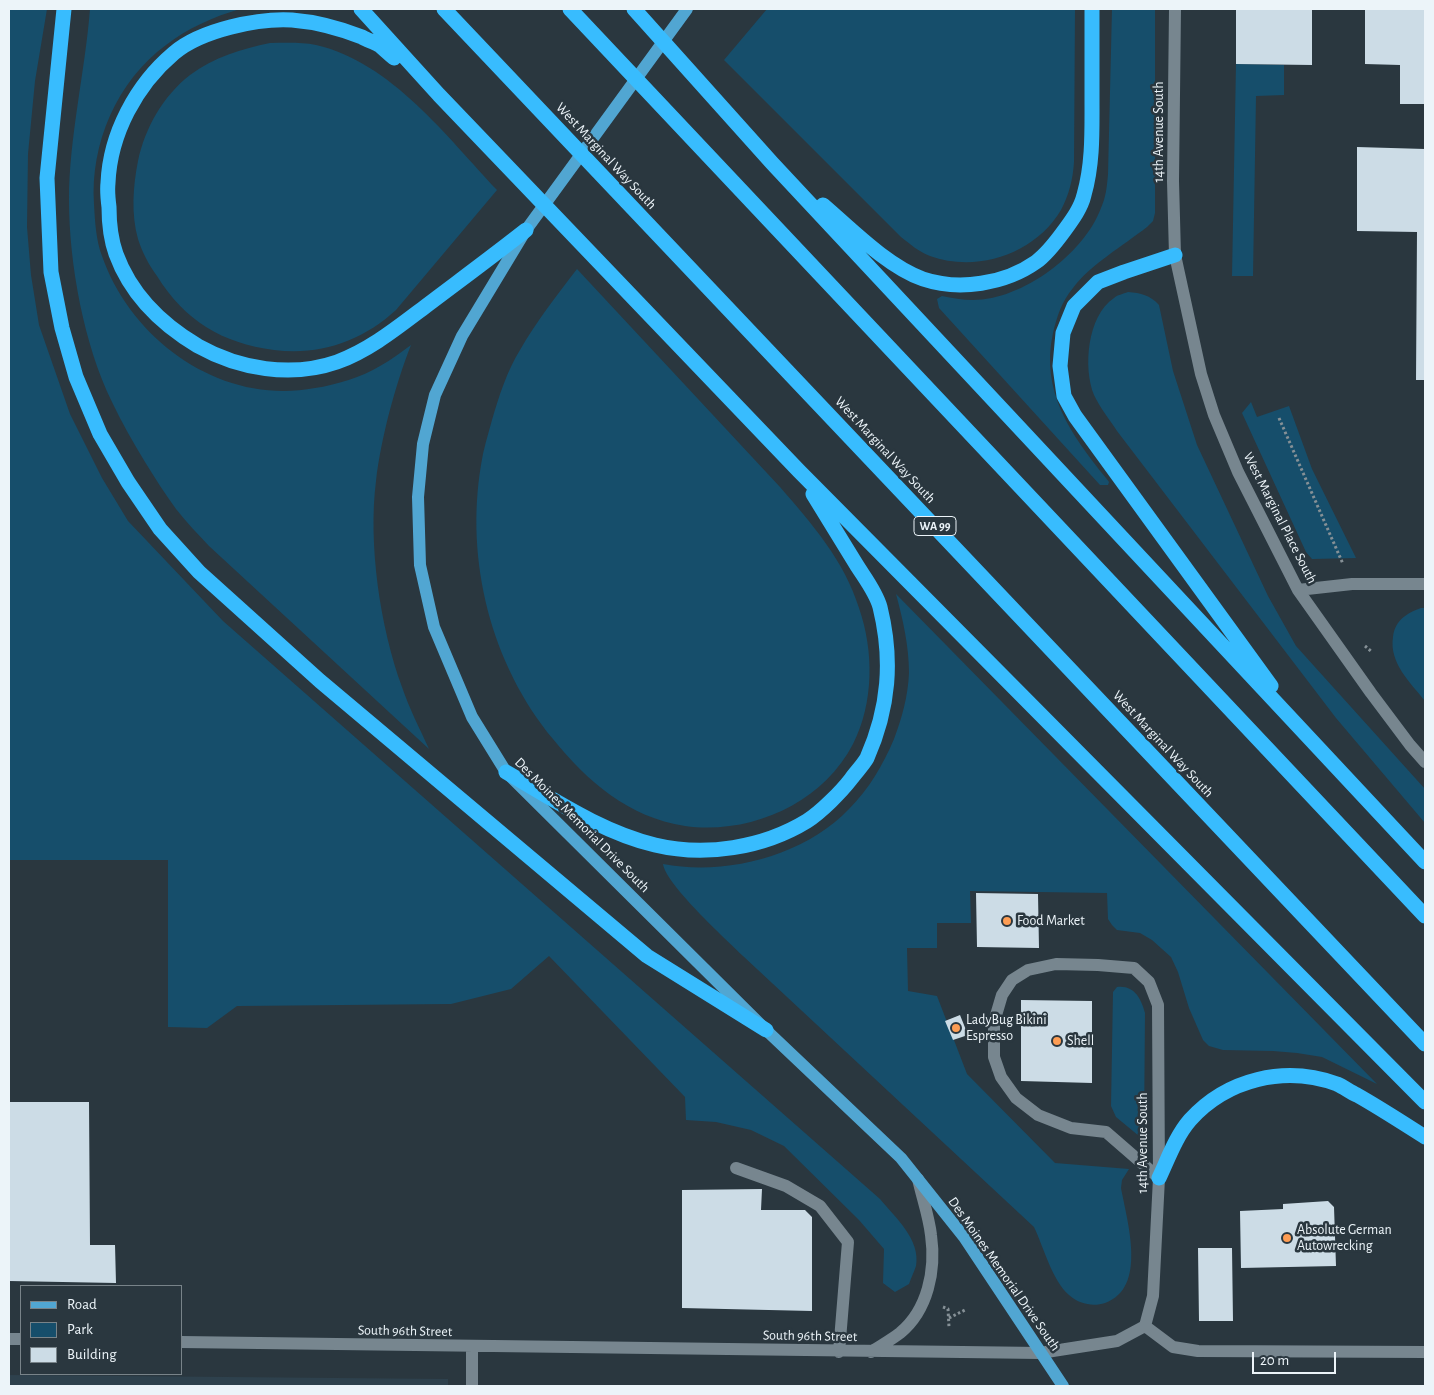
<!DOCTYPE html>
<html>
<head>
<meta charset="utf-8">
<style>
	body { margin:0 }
	#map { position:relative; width:1434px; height:1395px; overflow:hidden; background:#2a373f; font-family:"Alegreya Sans",sans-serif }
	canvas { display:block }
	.frame { position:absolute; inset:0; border:10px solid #ecf4f9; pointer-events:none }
	.legend { position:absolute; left:20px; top:1285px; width:162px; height:90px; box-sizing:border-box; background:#2a373f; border:1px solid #788389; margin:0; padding:6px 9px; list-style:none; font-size:15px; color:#ecf4f9 }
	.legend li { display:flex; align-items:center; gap:10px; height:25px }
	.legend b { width:25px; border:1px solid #788389 }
	.scale { position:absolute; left:1252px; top:1352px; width:84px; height:22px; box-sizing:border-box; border:2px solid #ecf4f9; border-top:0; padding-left:6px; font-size:15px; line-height:18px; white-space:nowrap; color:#ecf4f9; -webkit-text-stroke:4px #2a373f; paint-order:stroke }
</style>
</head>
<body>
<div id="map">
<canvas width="1434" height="1395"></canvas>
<div class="frame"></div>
<ul class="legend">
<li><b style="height:6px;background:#51a6d2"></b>Road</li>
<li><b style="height:14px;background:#164e6b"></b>Park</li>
<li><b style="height:14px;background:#ccdce6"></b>Building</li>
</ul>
<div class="scale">20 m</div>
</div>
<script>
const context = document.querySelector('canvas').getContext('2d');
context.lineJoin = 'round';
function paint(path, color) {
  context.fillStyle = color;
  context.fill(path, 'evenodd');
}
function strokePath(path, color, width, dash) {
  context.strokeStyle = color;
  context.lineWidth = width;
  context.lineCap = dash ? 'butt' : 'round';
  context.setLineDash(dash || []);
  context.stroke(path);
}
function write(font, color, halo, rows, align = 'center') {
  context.font = font + ' "Alegreya Sans",sans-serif';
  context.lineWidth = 5;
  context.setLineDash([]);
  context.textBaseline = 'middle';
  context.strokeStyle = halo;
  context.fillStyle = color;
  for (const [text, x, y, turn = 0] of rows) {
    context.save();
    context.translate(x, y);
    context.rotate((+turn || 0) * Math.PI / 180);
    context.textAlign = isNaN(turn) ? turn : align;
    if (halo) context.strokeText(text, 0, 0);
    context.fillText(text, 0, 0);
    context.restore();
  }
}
paint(new Path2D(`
	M 9,1375 L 448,1379 L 448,1386 L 9,1386 Z`), '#2e414d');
paint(new Path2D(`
	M 9,9 L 47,9 L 35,81 L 28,154 L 27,227 L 31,275 L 39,325 L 70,414 L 102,478 L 128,521 L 223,621 L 880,1199 C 895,1217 921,1240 916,1266 C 914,1272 911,1278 909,1284 L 895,1292 L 883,1283 L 884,1249 L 859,1220 L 784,1146 L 751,1130 L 716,1122 L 686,1120 L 685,1097 L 549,956 L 511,989 L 451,1004 L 237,1006 L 207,1028 L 168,1027 L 168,860 L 9,860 Z
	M 90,9 L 240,9 C 213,17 188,28 166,45 C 117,81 90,144 94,204 C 95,222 96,240 102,256 C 132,342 223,406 315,388 C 336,385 362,377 380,366 C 391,360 401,352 411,345 C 395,386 381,438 376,481 C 368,544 380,627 402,687 C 409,708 420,729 429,749 L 209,546 C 198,534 186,522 176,509 C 165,494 155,478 145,462 C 133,442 122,423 112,402 C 84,345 69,264 69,200 C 69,138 85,72 90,9 Z
	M 767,9 L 1075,9 L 1074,162 C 1073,179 1069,195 1061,210 C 1035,254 977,273 930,256 C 919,252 910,244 901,237 L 724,60 Z
	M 1112,9 L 1155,9 L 1155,213 L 1153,221 L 1147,227 C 1124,245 1090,265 1073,288 C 1062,301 1057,316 1053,333 C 1040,391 1071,435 1106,478 L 1109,482 L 1108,485 L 1100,485 L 939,308 L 937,299 L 942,296 C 952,298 962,300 973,300 C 1022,300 1084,254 1101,208 C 1106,197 1107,186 1108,174 Z
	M 270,43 C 285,43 301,42 316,45 C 391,62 447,137 497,190 L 396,310 C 362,341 320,356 274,350 C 222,343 185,321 157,276 C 149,265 142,252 138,239 C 131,214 133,186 138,161 C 145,128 163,96 190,75 C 214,57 242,49 270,43 Z
	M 1236,64 L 1284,65 L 1284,95 L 1256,96 L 1253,276 L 1232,276 Z
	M 577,269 L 780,487 C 812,524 844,560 859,608 C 874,651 874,703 853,744 C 822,804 750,835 685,826 C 628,817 588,782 553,739 C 491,664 465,561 481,465 C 483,450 488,435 492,420 C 499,396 507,371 520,350 C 536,322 557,295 577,269 Z
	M 1128,292 C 1141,293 1150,295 1159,305 L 1173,371 L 1197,445 L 1268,596 L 1296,646 L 1425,789 L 1425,823 L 1336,718 L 1117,431 C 1110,420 1100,408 1094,395 C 1083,368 1087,316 1114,298 C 1117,295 1123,294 1128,292 Z
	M 1251,402 L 1257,417 L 1289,406 L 1312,469 L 1356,558 L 1312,559 L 1306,552 L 1242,413 Z
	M 896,594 L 1377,1084 L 1322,1057 L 1297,1053 L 1273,1051 L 1223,1050 L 1209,1046 L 1203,1040 L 1189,1008 L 1178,972 L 1171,957 L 1152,940 L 1140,933 L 1117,930 L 1112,925 L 1108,919 L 1107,893 L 970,891 L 971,923 L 937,923 L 937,948 L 907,948 L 908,991 L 937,996 L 967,1074 L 1055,1163 L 1129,1169 L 1122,1180 L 1121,1188 C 1127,1221 1148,1288 1105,1303 C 1093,1307 1079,1304 1069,1295 C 1052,1280 1044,1248 1034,1227 L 743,956 C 726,939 666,885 663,864 C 726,876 804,856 849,809 C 869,789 883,765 894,739 C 902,718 908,696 909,673 C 909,646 903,620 896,594 Z
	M 1421,608 L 1425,608 L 1425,701 C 1410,682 1389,663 1393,637 C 1395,620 1407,613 1421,608 Z
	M 1117,987 C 1134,985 1141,998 1145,1013 L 1144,1130 L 1142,1136 L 1139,1136 L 1116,1117 L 1111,1106 L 1113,992 Z`), '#164e6b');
paint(new Path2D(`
	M 1236,9 L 1312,9 L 1312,65 L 1236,64 Z
	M 1365,9 L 1425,9 L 1425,104 L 1400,104 L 1400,65 L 1365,64 Z
	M 1357,147 L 1425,149 L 1425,380 L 1416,380 L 1417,232 L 1357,231 Z
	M 976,893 L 1038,894 L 1039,948 L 977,947 Z
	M 1021,1000 L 1092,1001 L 1092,1083 L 1021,1081 Z
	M 960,1015 L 968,1035 L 953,1040 L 945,1021 Z
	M 9,1102 L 89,1102 L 90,1245 L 115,1245 L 116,1283 L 9,1281 Z
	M 762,1189 L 761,1210 L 805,1210 L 812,1217 L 812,1311 L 682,1308 L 682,1190 Z
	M 1328,1201 L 1334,1207 L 1336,1266 L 1241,1268 L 1240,1211 L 1283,1209 L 1283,1204 Z
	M 1198,1248 L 1232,1248 L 1233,1321 L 1199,1321 Z`), '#ccdce6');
strokePath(new Path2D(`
	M 1279,418 L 1343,564
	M 1365,646 L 1372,652
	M 943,1307 L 948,1309 L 949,1327
	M 949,1318 L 965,1310`), '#859096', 3, [2.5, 2.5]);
strokePath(new Path2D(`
	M 1175,9 L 1173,181 L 1175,255 L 1201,374 L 1214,415 L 1238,472 L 1298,590 L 1371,693 L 1410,745 L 1425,762
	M 1298,590 L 1352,584 L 1425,584
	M 736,1168 L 786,1186 L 820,1206 L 848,1242 L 839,1352
	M 1145,1326 L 1153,1296 L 1159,1178 L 1158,1005 L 1149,982 L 1134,968 L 1098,965 L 1056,964 L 1028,970 L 1012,980 L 1002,995 L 994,1022 L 994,1057 L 1001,1077 L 1016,1098 L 1038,1115 L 1071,1128 L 1106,1132 L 1159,1178
	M 1145,1326 L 1173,1347 L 1198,1351 L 1425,1352
	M 9,1339 L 21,1339
	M 181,1342 L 1040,1353 L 1117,1341 L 1145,1326
	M 472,1347 L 472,1386
	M 871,1352 C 880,1346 891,1340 900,1333 C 928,1310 936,1270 931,1235 C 929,1217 922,1197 918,1179`), '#77868f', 12);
strokePath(new Path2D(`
	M 687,9 L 526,230 L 462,336 L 435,395 L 423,444 L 418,497 L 420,565 L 434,627 L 472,717 L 506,772 L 766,1030 L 901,1158 L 964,1237 L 1063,1386`), '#51a6d2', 12);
strokePath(new Path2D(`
	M 64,9 L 47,178 L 51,272 L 62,328 L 76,377 L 100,434 L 128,482 L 160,529 L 199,572 L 320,681 L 647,956 L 766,1030
	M 361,9 L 439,95 L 799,471 L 1425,1102
	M 444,9 L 1425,1044
	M 570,9 L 1425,916
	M 634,9 L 772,163 L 1425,862
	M 394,58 C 389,54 384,49 379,45 C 374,42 367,40 362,37 C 339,28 317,22 292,20 C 258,18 201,30 174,53 C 136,85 110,134 108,183 C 107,191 108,199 109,207 C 109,222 111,240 116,254 C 131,295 161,324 198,346 C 239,369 291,378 337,362 C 370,350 398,327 426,306 C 459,281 493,256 526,230
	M 823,205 C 851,229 888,267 923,279 C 959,291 1005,284 1036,262 C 1047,254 1056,242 1064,231 C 1072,220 1081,208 1084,195 C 1093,164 1092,131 1092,100 C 1092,70 1092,39 1092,9
	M 1175,255 L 1124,272 L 1098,282 L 1074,306 L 1063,333 L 1060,366 L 1064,396 L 1075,416 L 1271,686
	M 506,772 C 553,799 601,832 655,845 C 705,857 763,848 807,821 C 821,812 841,792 851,779 C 856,772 863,765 867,758 C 889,708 893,660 880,607 C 876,592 864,577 856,564 C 842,541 827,517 813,494
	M 1159,1178 C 1168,1159 1176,1136 1190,1120 C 1227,1079 1285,1065 1337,1084 C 1344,1087 1350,1092 1357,1095 C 1380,1108 1403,1123 1425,1137`), '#38bcfe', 15);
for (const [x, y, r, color] of [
	[1007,921,5,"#fd9d54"],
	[956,1028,5,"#fd9d54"],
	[1057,1041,5,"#fd9d54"],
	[1287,1238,5,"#fd9d54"]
]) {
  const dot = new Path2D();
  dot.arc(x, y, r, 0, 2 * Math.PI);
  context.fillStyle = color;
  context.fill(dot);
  strokePath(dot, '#2a373f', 2);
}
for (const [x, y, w] of [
	[935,526,42]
]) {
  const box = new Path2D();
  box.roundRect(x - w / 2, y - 9.5, w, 19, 4);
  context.fillStyle = '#2a373f';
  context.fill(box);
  strokePath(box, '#ecf4f9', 1);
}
write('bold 12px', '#ecf4f9', null, [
	["WA 99",935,526]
]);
write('14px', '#ecf4f9', '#2a373f', [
	["14th Avenue South",1159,132,-90],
	["West Marginal Way South",606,156,47],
	["West Marginal Way South",885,450,47],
	["West Marginal Place South",1280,518,63],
	["West Marginal Way South",1163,744,47],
	["Des Moines Memorial Drive South",582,825,45],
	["14th Avenue South",1143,1143,-90],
	["Des Moines Memorial Drive South",1004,1274,55],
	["South 96th Street",405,1331,1],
	["South 96th Street",810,1336,1]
]);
write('14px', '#ecf4f9', '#2a373f', [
	["Food Market",1017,921],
	["LadyBug Bikini",966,1020],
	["Espresso",966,1036],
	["Shell",1067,1041],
	["Absolute German",1297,1230],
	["Autowrecking",1297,1246]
], 'left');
</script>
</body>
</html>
